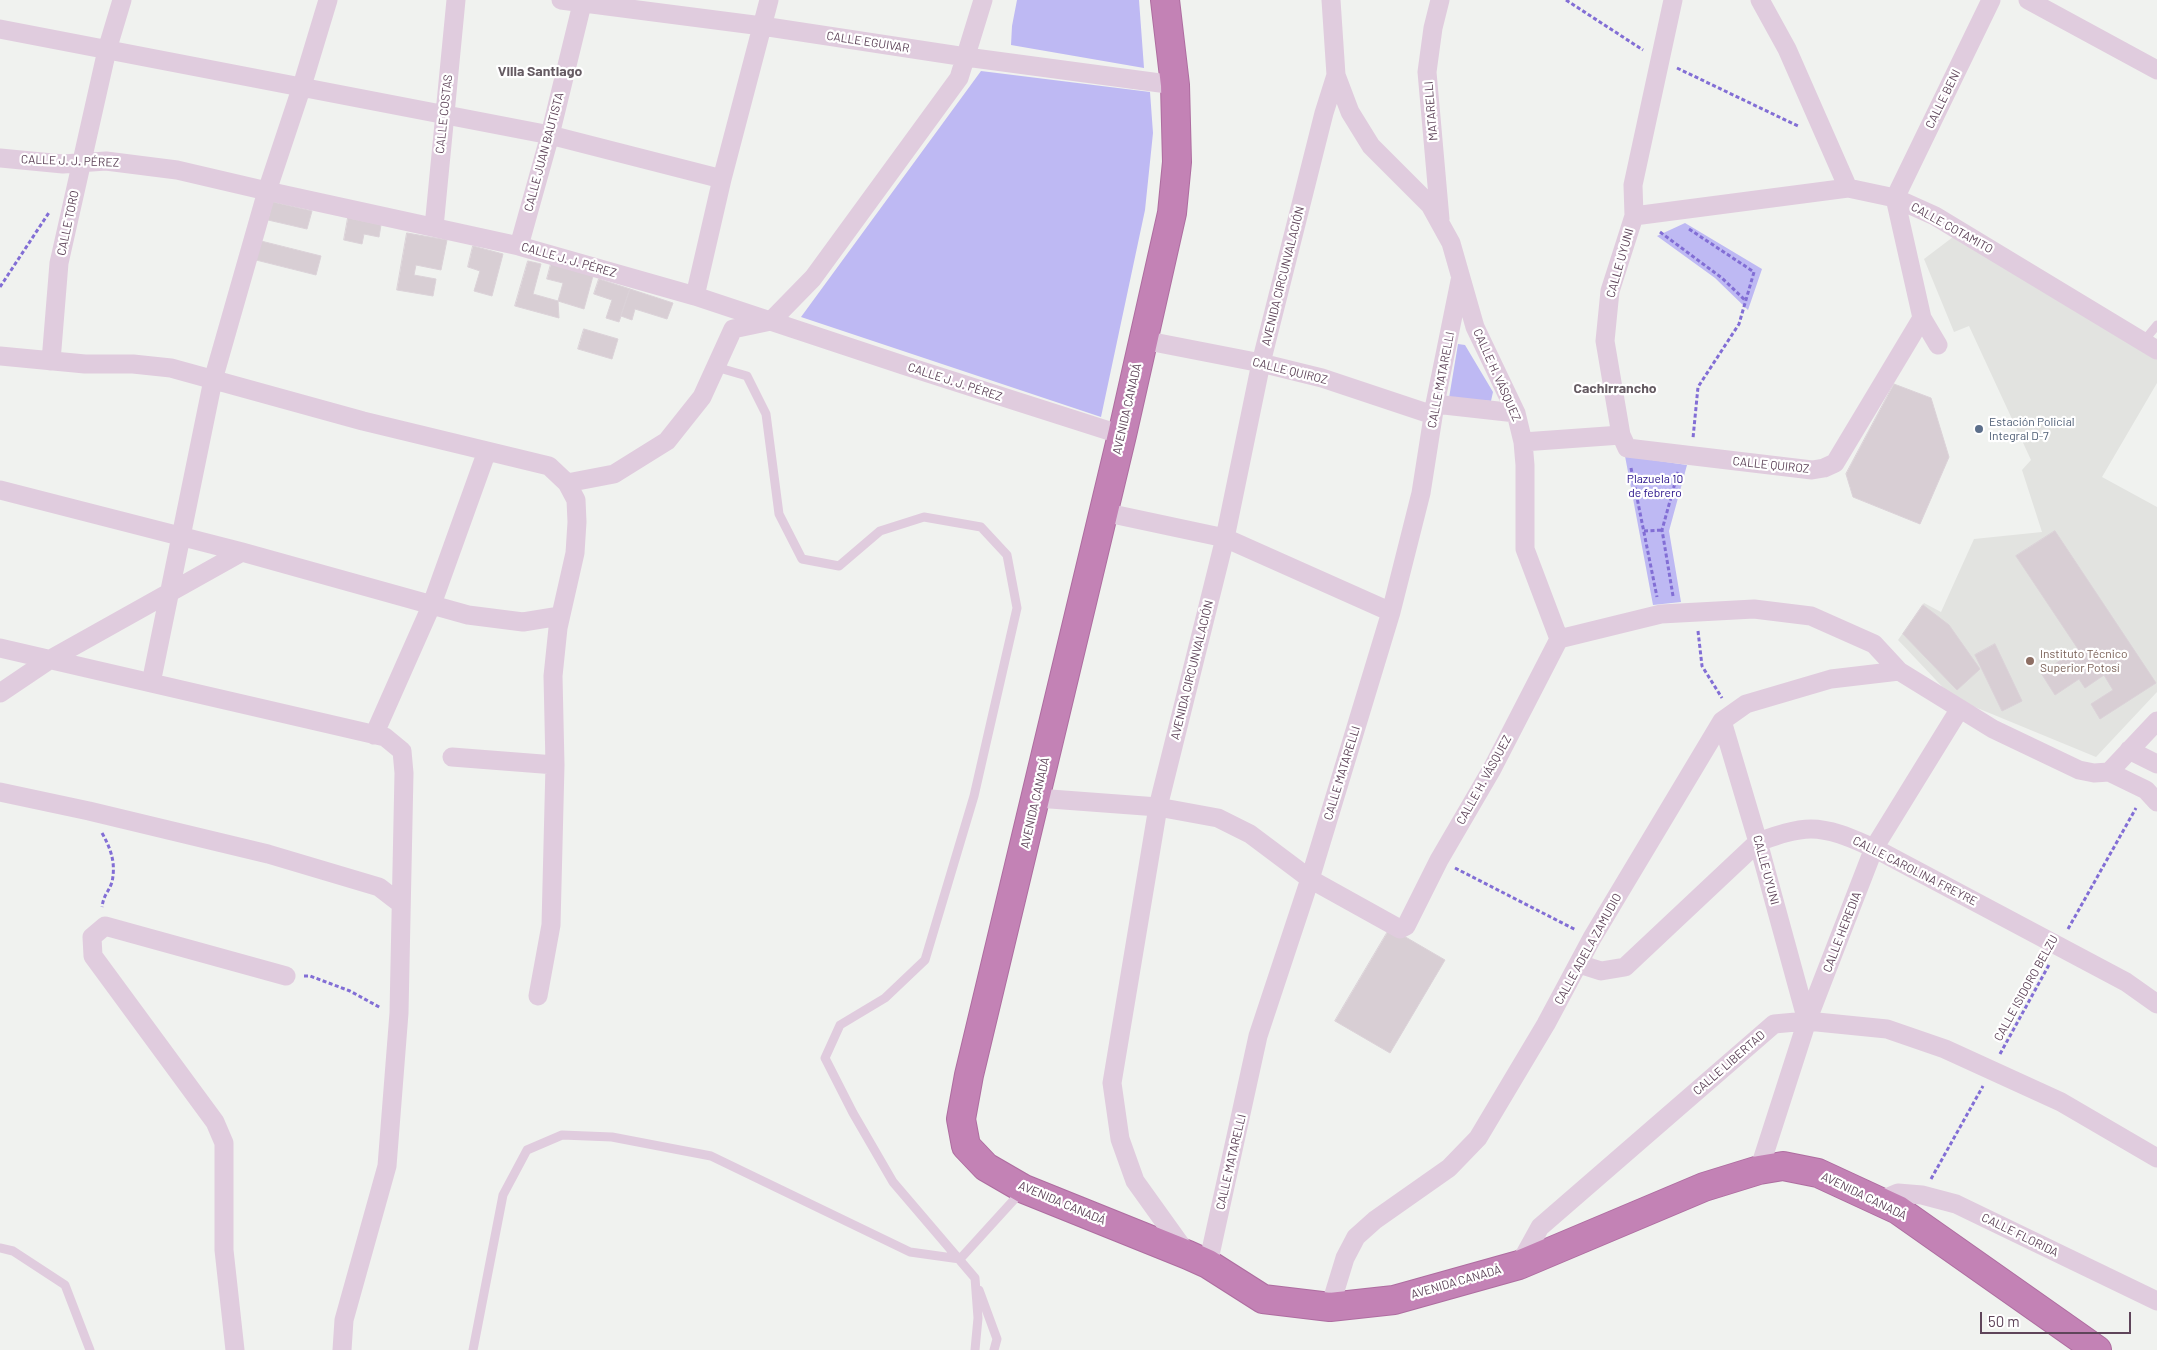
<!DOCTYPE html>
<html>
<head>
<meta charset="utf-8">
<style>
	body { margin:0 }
	#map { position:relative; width:2157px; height:1350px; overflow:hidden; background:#f0f2ef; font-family:Barlow,sans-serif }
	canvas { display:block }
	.scale { position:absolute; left:1980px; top:1312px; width:151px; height:22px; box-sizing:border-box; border:2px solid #5f455a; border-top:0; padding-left:6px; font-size:15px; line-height:18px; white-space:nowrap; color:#5f455a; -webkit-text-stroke:4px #fff; paint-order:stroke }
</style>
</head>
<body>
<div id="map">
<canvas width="2157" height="1350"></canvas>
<div class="scale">50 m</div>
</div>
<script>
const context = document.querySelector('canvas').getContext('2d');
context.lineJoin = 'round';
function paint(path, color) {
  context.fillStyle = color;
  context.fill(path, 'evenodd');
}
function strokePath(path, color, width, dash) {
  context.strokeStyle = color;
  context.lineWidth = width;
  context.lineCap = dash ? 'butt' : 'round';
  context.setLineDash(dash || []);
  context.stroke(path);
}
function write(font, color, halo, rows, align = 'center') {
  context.font = font + ' Barlow,sans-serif';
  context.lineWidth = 4.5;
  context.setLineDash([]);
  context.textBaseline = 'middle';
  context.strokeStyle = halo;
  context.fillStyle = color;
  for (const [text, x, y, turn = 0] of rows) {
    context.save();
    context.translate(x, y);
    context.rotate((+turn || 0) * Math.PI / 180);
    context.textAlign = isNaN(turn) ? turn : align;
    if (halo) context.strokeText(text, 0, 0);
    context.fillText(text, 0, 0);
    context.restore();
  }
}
paint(new Path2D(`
	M 1953,237 L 2157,357 L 2157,383 L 2102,477 L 2157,507 L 2157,692 L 2096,757 L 1953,698 L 1898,640 L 1924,603 L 1941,612 L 1974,539 L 2042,532 L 2022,470 L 2031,460 L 1969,326 L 1954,332 L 1924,259 Z`), '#e2e3e0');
paint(new Path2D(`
	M 1017,0 L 1139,0 L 1144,68 L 1011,45 L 1012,26 Z
	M 981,71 L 1150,92 L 1153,133 L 1145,210 L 1101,417 L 801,317 Z
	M 1685,223 L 1762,269 L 1748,310 L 1715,278 L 1657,236 Z
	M 1458,344 L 1465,345 L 1493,392 L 1491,401 L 1449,398 Z
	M 1625,456 L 1687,465 L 1669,531 L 1681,602 L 1653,605 Z`), '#beb9f3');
const building = new Path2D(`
	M 273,202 L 312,211 L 307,229 L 268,220 Z
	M 348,218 L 381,225 L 379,237 L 364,234 L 362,244 L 344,240 Z
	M 407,233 L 447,240 L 441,270 L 416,265 L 414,275 L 436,279 L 433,296 L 397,290 Z
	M 261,241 L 321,256 L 316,275 L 256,260 Z
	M 473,246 L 503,254 L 492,296 L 474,291 L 480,271 L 468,267 Z
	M 528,261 L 541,264 L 533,294 L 558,301 L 559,318 L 515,306 Z
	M 551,264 L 593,276 L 584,309 L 558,301 L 563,283 L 547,279 Z
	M 599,279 L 630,289 L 619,322 L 606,318 L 612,300 L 594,294 Z
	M 630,289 L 673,303 L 667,319 L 635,309 L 632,320 L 621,316 Z
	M 584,329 L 618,339 L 612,359 L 578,349 Z
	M 1894,384 L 1931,398 L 1949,457 L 1920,524 L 1853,497 L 1846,474 Z
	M 2055,531 L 2156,683 L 2100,719 L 2091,704 L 2113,690 L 2104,675 L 2085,688 L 2079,679 L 2055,695 L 2041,673 L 2078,649 L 2016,556 Z
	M 1923,605 L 1949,625 L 1980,669 L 1957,690 L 1903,634 Z
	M 1995,644 L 2022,701 L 2002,711 L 1975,655 Z
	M 1390,928 L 1445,960 L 1390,1053 L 1335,1021 Z`);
paint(building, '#d8ced4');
strokePath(building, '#dbd2d8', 1);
const highway = new Path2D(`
	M 1165,0 L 1175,85 L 1177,162 L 1172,213 L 1122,435 L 969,1075 L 961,1119 L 966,1146 L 986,1167 L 1024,1189 L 1188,1255 L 1208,1264 L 1263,1299 L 1330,1307 L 1394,1300 L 1519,1265 L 1704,1187 L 1759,1170 L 1783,1166 L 1818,1173 L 1898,1210 L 2097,1350`);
strokePath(highway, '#ae6da0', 30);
strokePath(new Path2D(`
	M 1566,0 L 1643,50
	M 1677,68 L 1800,127
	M 1689,229 L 1754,272 L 1739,324 L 1698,387 L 1693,438
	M 1660,232 L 1722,278 L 1746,301
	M 0,287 L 50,211
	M 1631,468 L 1657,597
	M 1644,531 L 1662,530
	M 1673,596 L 1662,530 L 1678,472
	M 1698,631 L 1702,666 L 1722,698
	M 102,833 C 111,849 116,863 112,882 C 109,892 104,893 102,907
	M 1455,868 L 1576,930
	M 2068,929 L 2136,808
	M 304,976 L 310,976 L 350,991 L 381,1008
	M 2000,1054 L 2050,963
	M 1931,1179 L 1983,1086`), '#826ed5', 3, [4, 2.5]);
strokePath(new Path2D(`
	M 2143,342 L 2157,325
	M 716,367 L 747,376 L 766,414 L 779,514 L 802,559 L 839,566 L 880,531 L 924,517 L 981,527 L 1007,555 L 1017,608 L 974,796 L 925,960 L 885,998 L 840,1025 L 825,1058 L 853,1113 L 893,1182 L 975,1278 L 978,1318 L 975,1350
	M 0,1248 L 13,1251 L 65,1285 L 90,1350
	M 979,1290 L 997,1339 L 994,1350
	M 473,1350 L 503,1195 L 527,1150 L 562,1135 L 612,1137 L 711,1156 L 910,1252 L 960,1259 L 1021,1192`), '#e0ccde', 9);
strokePath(new Path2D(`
	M 561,0 L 762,26 L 966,57 L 1175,85
	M 1673,0 L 1633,185 L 1634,216 L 1610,291 L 1605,341 L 1621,435 L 1627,448 L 1812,470 L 1824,468 L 1835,463 L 1922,318
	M 1760,0 L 1787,49 L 1848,188
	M 2028,0 L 2157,70
	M 0,29 L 550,135 L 722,179
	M 0,158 L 63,164 L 106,161 L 177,170 L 267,191 L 519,246 L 695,296 L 906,366 L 1122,435
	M 1634,216 L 1848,188 L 1895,198 L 1935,216 L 2157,350
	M 1440,219 L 1427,72 L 1433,28 L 1440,0
	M 434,227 L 456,0
	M 519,246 L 550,135 L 583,0
	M 695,296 L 722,179 L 769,0
	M 1143,340 L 1261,363 L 1322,378 L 1433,415
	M 1938,345 L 1922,318 L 1895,198 L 1991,0
	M 0,356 L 85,364 L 133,364 L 171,368 L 363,421 L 549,466 L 567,483 L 576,500 L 577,522 L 575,553 L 558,628 L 553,676 L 555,765 L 551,925 L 538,996
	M 51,361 L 59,263 L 107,50 L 122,0
	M 1435,404 L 1516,413
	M 1523,442 L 1621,435
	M 567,483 L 614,474 L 667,441 L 702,397 L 733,329 L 771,321 L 813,278 L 959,78 L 983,0
	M 0,490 L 242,552 L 468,615 L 523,622 L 560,616
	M 1103,512 L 1225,538 L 1391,612
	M 1559,639 L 1661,614 L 1754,609 L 1811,616 L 1874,644 L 1899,671 L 1993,729 L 2079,770 L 2094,773 L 2109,772 L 2157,721
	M 0,648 L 385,737 L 402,751 L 404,773 L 399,1013 L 387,1166 L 344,1320 L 342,1350
	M 151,683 L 213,380 L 267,191 L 302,86 L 328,0
	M 0,693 L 49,660 L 242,552
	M 1722,721 L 1758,842 L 1807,1021
	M 374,735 L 432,604 L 487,451
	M 2129,750 L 2157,764
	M 452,757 L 555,765
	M 2109,772 L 2146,790 L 2157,802
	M 0,792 L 89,811 L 268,854 L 379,887 L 401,904
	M 1037,798 L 1158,807 L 1218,818 L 1250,834 L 1310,879 L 1400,929 L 1406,926 L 1439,860 L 1492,769 L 1559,639 L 1525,549 L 1525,465 L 1523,442 L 1516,413 L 1475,327 L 1451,243 L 1430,205 L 1371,146 L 1350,112 L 1336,75 L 1331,0
	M 1579,964 L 1601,971 L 1625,967 L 1758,842 C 1775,836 1794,829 1811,829 C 1833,829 1855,840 1874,848 L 2126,982 L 2157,1004
	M 1759,1170 L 1807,1021 L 1874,848 L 1959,710
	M 1879,1201 L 1898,1193 L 1922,1195 L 1956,1204 L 2157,1301
	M 1188,1255 L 1135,1181 L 1120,1139 L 1112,1083 L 1158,807 L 1225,538 L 1261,363 L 1324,113 L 1336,75
	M 1208,1264 L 1258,1036 L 1310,879 L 1391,612 L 1421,493 L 1435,404 L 1460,281
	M 1519,1265 L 1540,1227 L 1774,1024 L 1807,1021 L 1887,1029 L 1945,1049 L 2061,1102 L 2157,1158
	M 1330,1307 L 1345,1258 L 1356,1237 L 1375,1220 L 1449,1168 L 1478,1138 L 1546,1024 L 1592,938 L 1722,721 L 1746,704 L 1831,679 L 1899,671
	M 235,1350 L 224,1250 L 224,1143 L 215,1122 L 93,956 L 92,937 L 105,926 L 286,976`), '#e0ccde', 19);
strokePath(highway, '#c382b5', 28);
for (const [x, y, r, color] of [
	[1979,429,5,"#5c6f8a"],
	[2030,661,5,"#8d6e63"]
]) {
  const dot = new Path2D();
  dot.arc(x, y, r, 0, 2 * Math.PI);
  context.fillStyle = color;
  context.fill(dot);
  strokePath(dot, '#fff', 2);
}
write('12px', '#5f455a', '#fff', [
	["CALLE EGUIVAR",868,42,9],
	["CALLE BENI",1943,99,-64],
	["MATARELLI",1431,111,-95],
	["CALLE COSTAS",444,114,-84],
	["CALLE JUAN BAUTISTA",544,152,-75],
	["CALLE J. J. PÉREZ",70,161,2],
	["CALLE TORO",68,223,-78],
	["CALLE COTAMITO",1952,228,29],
	["CALLE J. J. PÉREZ",569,260,16],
	["CALLE UYUNI",1620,263,-74],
	["AVENIDA CIRCUNVALACIÓN",1283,276,-76],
	["CALLE QUIROZ",1290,371,14],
	["CALLE H. VÁSQUEZ",1497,375,66],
	["CALLE MATARELLI",1441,380,-79],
	["CALLE J. J. PÉREZ",955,382,18],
	["AVENIDA CANADÁ",1127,409,-77],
	["CALLE QUIROZ",1771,465,6],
	["AVENIDA CIRCUNVALACIÓN",1192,670,-76],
	["CALLE MATARELLI",1342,773,-73],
	["CALLE H. VÁSQUEZ",1484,780,-61],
	["AVENIDA CANADÁ",1035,803,-77],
	["CALLE UYUNI",1766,870,75],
	["CALLE CAROLINA FREYRE",1915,871,27],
	["CALLE HEREDIA",1842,932,-69],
	["CALLE ADELA ZAMUDIO",1588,949,-61],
	["CALLE ISIDORO BELZU",2026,988,-61],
	["CALLE LIBERTAD",1729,1063,-41],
	["CALLE MATARELLI",1231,1162,-77],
	["AVENIDA CANADÁ",1864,1196,26],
	["AVENIDA CANADÁ",1062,1203,23],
	["CALLE FLORIDA",2020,1235,26],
	["AVENIDA CANADÁ",1456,1282,-16]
]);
write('12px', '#4e5e75', '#fff', [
	["Estación Policial",1989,422],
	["Integral D-7",1989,436]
], 'left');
write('12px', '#250e88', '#fff', [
	["Plazuela 10",1655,479],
	["de febrero",1655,493]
]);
write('12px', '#785e54', '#fff', [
	["Instituto Técnico",2040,654],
	["Superior Potosí",2040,668]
], 'left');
write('bold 14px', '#655b62', '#fff', [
	["Villa Santiago",540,71],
	["Cachirrancho",1615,388]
]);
</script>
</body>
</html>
